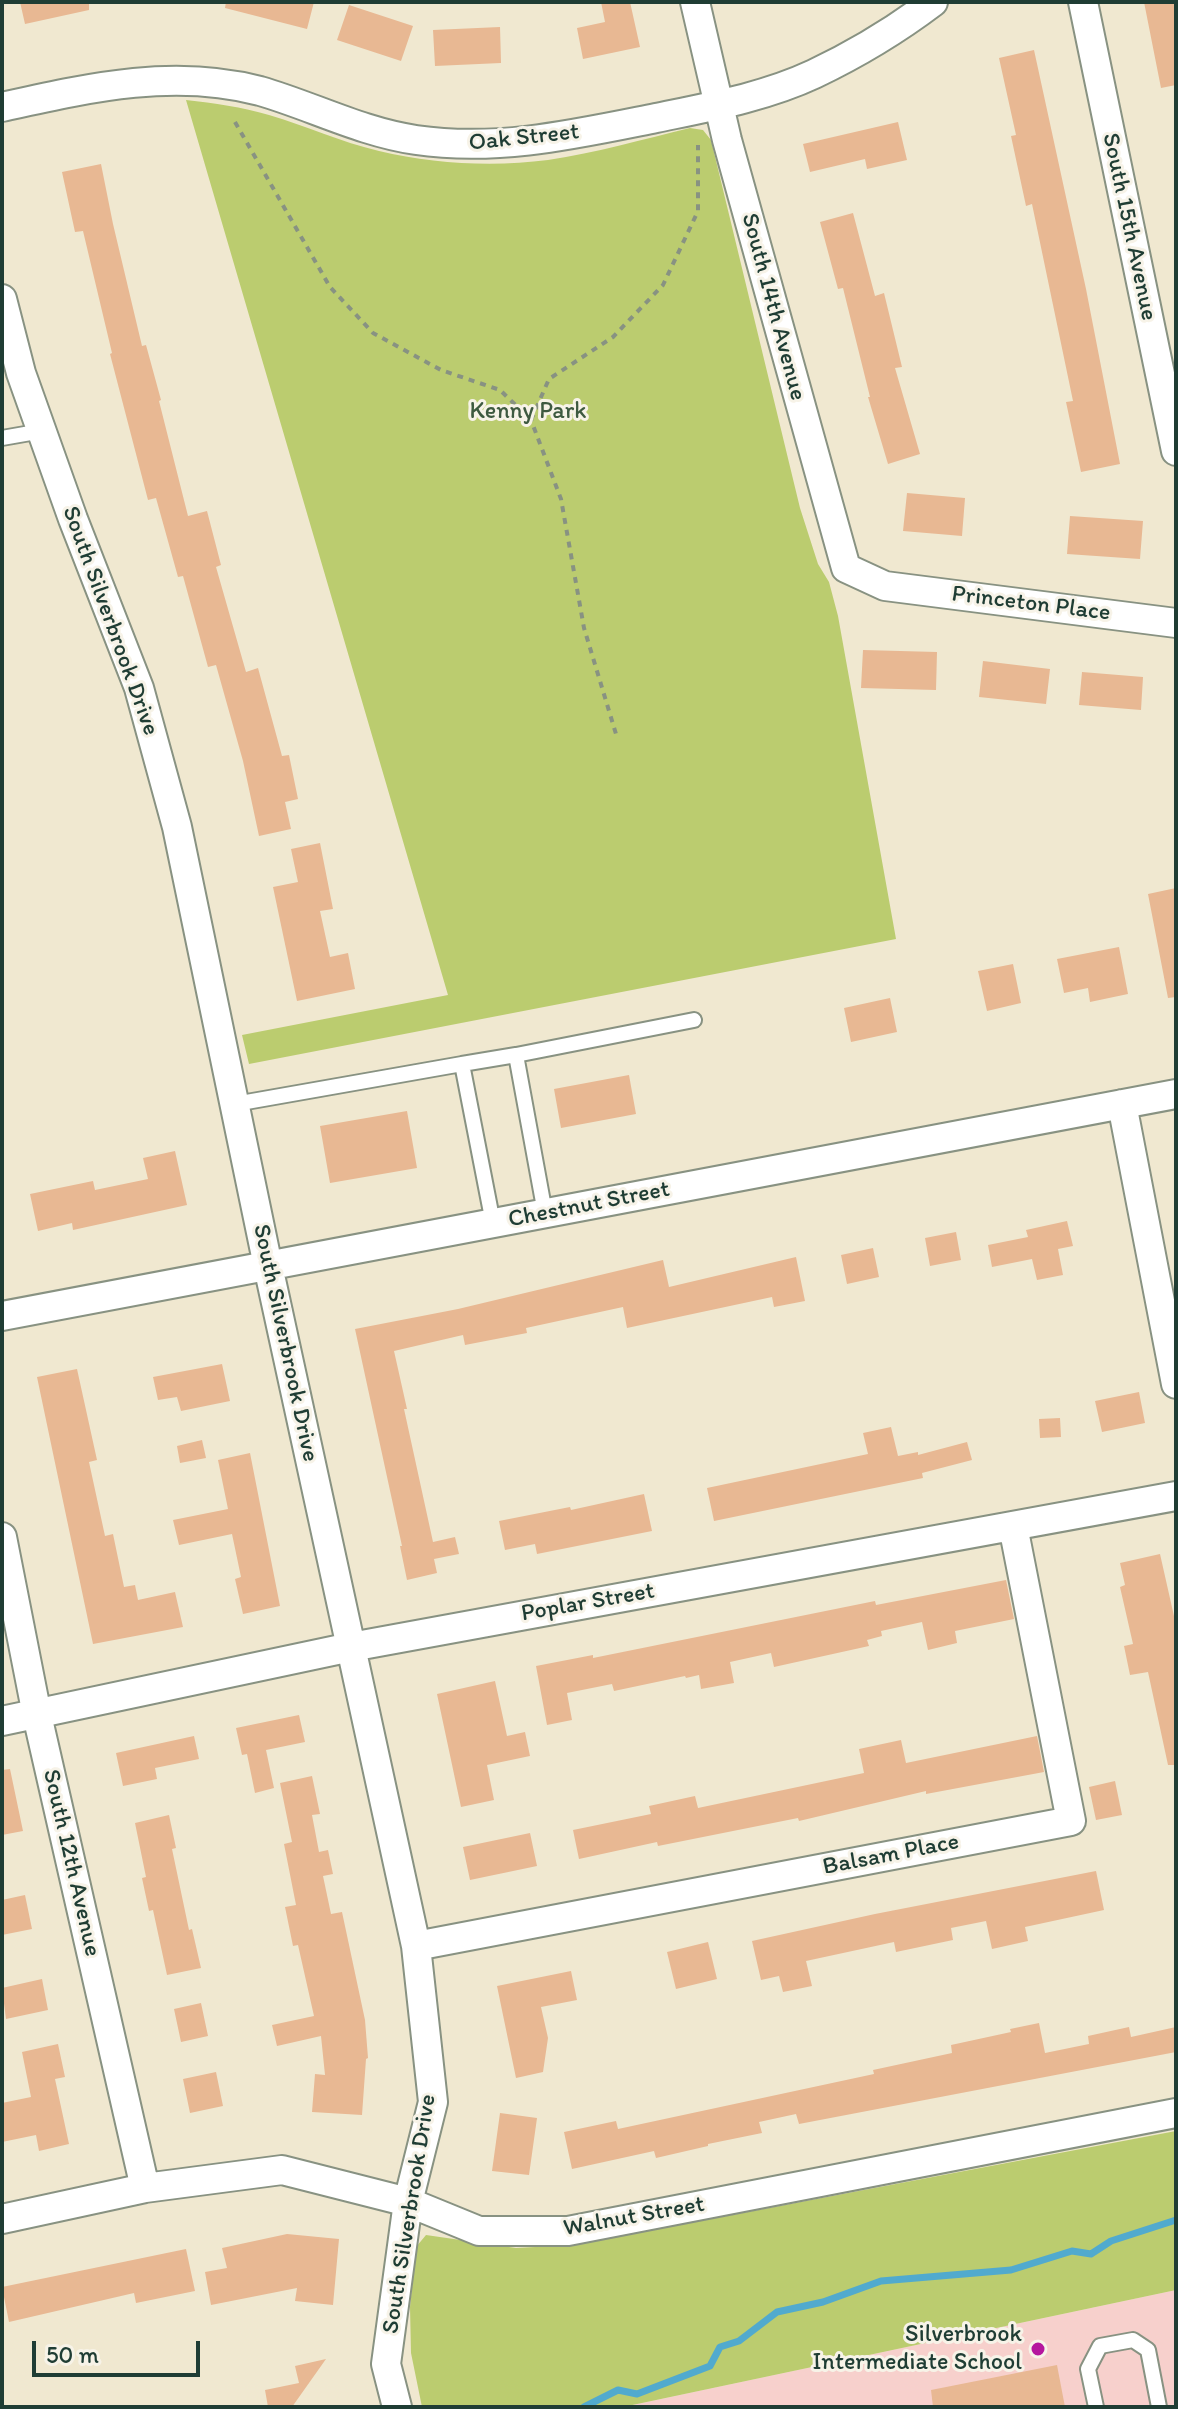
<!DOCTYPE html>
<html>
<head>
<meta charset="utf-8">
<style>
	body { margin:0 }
	#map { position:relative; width:1178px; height:2409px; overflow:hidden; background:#f0e8d0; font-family:Itim,sans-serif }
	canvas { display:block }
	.frame { position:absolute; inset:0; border:4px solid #1f3d34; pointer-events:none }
	.scale { position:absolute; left:32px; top:2341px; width:168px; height:36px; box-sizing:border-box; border:4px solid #1f3d34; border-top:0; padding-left:10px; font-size:24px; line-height:28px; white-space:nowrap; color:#1f3d34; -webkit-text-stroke:6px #f7f3e8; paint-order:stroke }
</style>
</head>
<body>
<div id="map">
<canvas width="1178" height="2409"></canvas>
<div class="frame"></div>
<div class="scale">50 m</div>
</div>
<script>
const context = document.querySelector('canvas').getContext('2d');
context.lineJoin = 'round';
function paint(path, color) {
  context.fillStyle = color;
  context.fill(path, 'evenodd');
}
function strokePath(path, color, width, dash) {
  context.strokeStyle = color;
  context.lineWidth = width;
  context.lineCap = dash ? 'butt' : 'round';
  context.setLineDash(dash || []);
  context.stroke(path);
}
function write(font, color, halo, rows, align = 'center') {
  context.font = font + ' Itim,sans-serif';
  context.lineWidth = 6;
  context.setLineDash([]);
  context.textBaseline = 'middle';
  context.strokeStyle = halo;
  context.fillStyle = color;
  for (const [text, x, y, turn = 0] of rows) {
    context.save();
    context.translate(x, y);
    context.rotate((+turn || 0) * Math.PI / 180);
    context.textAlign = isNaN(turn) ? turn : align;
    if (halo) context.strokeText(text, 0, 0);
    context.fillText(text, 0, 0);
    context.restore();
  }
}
paint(new Path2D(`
	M 1176,2290 L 1176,2407 L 623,2407 Z`), '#f7d0cc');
paint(new Path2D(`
	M 186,100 C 214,103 242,107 269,115 C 306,126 341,142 379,151 C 433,164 494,167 548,160 C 596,153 644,139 690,128 L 703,130 L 711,140 L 800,508 L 818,564 L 829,582 L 838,616 L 896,939 L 249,1064 L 242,1035 L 448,995 Z
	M 1176,2131 L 1176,2290 L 623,2407 L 422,2407 L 411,2353 L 410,2307 L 416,2247 L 426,2235 L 516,2248 L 573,2245 Z`), '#bbcc6f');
strokePath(new Path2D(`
	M 584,2407 L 618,2390 L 637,2394 L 710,2366 L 720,2347 L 739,2341 L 777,2312 L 823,2302 L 881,2281 L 1011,2270 L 1072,2251 L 1091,2254 L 1111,2241 L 1176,2220`), '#51aace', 7);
paint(new Path2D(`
	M 20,2 L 89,2 L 89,10 L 25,24 Z
	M 226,2 L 314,2 L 307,29 L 225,8 Z
	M 601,2 L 630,2 L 640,47 L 583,59 L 577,28 L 605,22 Z
	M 1144,2 L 1176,2 L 1176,85 L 1161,88 Z
	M 349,5 L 413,26 L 401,61 L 337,40 Z
	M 500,27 L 501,63 L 435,66 L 433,30 Z
	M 1034,50 L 1086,289 L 1120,464 L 1081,472 L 1066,402 L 1073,401 L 1032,204 L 1026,206 L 1011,136 L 1016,135 L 999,58 Z
	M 898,122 L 907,160 L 867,169 L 865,159 L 810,172 L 803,144 Z
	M 101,164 L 113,224 L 142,346 L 146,345 L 161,400 L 159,401 L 188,516 L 207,511 L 221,565 L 216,567 L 246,672 L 258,668 L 282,756 L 289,755 L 298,799 L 285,802 L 291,829 L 259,836 L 243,761 L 216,665 L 208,667 L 183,576 L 178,577 L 156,498 L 148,500 L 110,354 L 112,353 L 83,231 L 75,232 L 62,172 Z
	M 853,213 L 875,296 L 884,293 L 902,367 L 895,368 L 920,454 L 888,464 L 868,397 L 870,397 L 843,288 L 838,289 L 820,222 Z
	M 907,493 L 965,498 L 962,536 L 903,531 Z
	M 1070,516 L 1143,521 L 1140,559 L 1067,554 Z
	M 863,650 L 937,652 L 936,690 L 861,688 Z
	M 983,661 L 1050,669 L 1046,704 L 979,697 Z
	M 1082,672 L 1143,677 L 1141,710 L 1079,705 Z
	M 320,843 L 333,909 L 320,911 L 330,957 L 348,953 L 355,989 L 297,1001 L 273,887 L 298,882 L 291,849 Z
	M 1176,888 L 1176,997 L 1168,998 L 1148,894 Z
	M 1119,947 L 1128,994 L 1090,1002 L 1088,988 L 1064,993 L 1057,959 Z
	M 1013,964 L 1021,1003 L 987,1011 L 978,971 Z
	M 890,998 L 897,1032 L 851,1042 L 844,1008 Z
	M 629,1075 L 636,1114 L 561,1128 L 554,1089 Z
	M 407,1111 L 417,1168 L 330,1183 L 320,1126 Z
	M 175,1151 L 187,1205 L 73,1230 L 72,1223 L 38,1231 L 30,1194 L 93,1181 L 95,1190 L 148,1179 L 143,1158 Z
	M 1067,1221 L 1073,1246 L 1058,1249 L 1063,1275 L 1037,1280 L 1032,1259 L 992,1267 L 988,1245 L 1028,1237 L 1026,1230 Z
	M 956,1232 L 961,1260 L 930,1266 L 925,1238 Z
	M 873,1248 L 879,1277 L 847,1284 L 841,1255 Z
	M 796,1257 L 805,1301 L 774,1307 L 772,1297 L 627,1328 L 623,1307 L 526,1328 L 527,1333 L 465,1345 L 463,1335 L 394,1351 L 407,1409 L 404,1409 L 433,1542 L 455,1537 L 459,1554 L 434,1559 L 437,1573 L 407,1580 L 400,1546 L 402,1546 L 355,1329 L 458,1309 L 663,1260 L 669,1287 Z
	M 222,1364 L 230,1401 L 181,1411 L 177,1397 L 158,1400 L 153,1377 Z
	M 77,1369 L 97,1460 L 89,1462 L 105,1536 L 113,1534 L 124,1587 L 135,1585 L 138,1600 L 175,1592 L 183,1627 L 93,1644 L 37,1377 Z
	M 1139,1392 L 1145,1423 L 1102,1432 L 1095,1401 Z
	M 1060,1418 L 1061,1437 L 1040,1438 L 1039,1419 Z
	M 891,1427 L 898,1456 L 918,1452 L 918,1455 L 967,1442 L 972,1460 L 922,1473 L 923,1478 L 714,1521 L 707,1488 L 868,1454 L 863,1433 Z
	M 202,1440 L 206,1458 L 180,1463 L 177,1446 Z
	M 250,1453 L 280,1606 L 243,1614 L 235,1579 L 241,1577 L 232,1534 L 179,1545 L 173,1520 L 228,1509 L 218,1460 Z
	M 644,1494 L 652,1531 L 537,1554 L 535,1544 L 505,1550 L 499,1521 L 570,1507 L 571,1510 Z
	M 1160,1554 L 1176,1625 L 1176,1765 L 1168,1765 L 1148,1672 L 1130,1675 L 1124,1646 L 1133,1644 L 1120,1587 L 1125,1585 L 1120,1563 Z
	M 1006,1580 L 1014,1619 L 955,1631 L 957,1643 L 928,1650 L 922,1622 L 881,1631 L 882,1636 L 867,1640 L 869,1646 L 774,1667 L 771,1653 L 730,1662 L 734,1683 L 701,1689 L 699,1675 L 686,1678 L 685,1676 L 614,1691 L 612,1684 L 567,1693 L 572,1720 L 547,1725 L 536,1666 L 593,1655 L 593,1658 L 875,1601 L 876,1605 Z
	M 495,1681 L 507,1736 L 525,1732 L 530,1756 L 487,1765 L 494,1800 L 461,1807 L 437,1694 Z
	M 299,1715 L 305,1742 L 266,1750 L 274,1788 L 255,1793 L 247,1754 L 242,1755 L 236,1728 Z
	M 194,1736 L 199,1759 L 155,1768 L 157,1779 L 123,1786 L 116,1753 Z
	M 1037,1736 L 1044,1772 L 926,1794 L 926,1791 L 799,1821 L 798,1818 L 658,1846 L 657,1842 L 579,1859 L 573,1830 L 651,1814 L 649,1806 L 695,1796 L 698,1808 L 864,1773 L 859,1749 L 901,1740 L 906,1763 Z
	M 10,1769 L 23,1831 L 2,1835 L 2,1770 Z
	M 312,1776 L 320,1814 L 312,1815 L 319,1852 L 328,1850 L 333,1874 L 323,1876 L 331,1914 L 342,1912 L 365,2020 L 368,2058 L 366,2059 L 362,2115 L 312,2112 L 315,2074 L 325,2075 L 321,2036 L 277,2046 L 272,2025 L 314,2016 L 298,1945 L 293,1946 L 285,1907 L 296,1905 L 284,1844 L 292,1842 L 280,1783 Z
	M 1115,1781 L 1122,1815 L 1096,1820 L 1089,1787 Z
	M 169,1815 L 176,1848 L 172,1849 L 189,1930 L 192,1929 L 201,1968 L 167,1975 L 153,1910 L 149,1911 L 142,1878 L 146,1877 L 135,1823 Z
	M 530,1833 L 537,1866 L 470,1880 L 463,1847 Z
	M 1096,1871 L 1104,1910 L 1025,1927 L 1028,1941 L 992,1949 L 986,1921 L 951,1928 L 953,1940 L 896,1952 L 894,1942 L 806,1961 L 812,1986 L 783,1992 L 779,1976 L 761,1980 L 752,1941 L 875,1914 Z
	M 25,1895 L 32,1929 L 2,1935 L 2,1900 Z
	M 708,1942 L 717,1979 L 676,1989 L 667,1952 Z
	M 571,1971 L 577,2000 L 541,2007 L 548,2038 L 543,2072 L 516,2078 L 497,1986 Z
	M 42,1979 L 48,2010 L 6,2019 L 2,1988 Z
	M 201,2003 L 208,2036 L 181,2042 L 174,2009 Z
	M 1039,2023 L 1045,2053 L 1089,2044 L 1088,2036 L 1129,2027 L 1131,2037 L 1176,2027 L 1176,2052 L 799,2124 L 796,2114 L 759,2122 L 762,2133 L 708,2144 L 708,2146 L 656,2158 L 654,2151 L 572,2169 L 564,2132 L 616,2121 L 618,2129 L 874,2074 L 873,2070 L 952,2053 L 951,2045 L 1011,2032 L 1010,2029 Z
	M 58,2044 L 65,2077 L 55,2079 L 69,2144 L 39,2151 L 36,2135 L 2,2142 L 2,2103 L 31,2097 L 22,2052 Z
	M 216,2072 L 223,2106 L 190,2113 L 183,2079 Z
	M 500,2113 L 537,2118 L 529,2175 L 492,2171 Z
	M 287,2234 L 339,2239 L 333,2305 L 295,2301 L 297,2288 L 211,2305 L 205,2272 L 227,2268 L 222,2248 Z
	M 186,2249 L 195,2291 L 136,2303 L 134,2293 L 9,2322 L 2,2287 Z
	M 326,2359 L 292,2407 L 268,2407 L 265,2390 L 299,2383 L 295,2366 Z
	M 1057,2365 L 1065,2407 L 933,2407 L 931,2390 Z`), '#e8b893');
const lane = new Path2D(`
	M 2,438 L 42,431
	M 462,1064 L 516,1055
	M 235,1104 L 462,1064 L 493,1223
	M 545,1213 L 516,1055 L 694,1020
	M 1096,2407 L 1088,2369 L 1100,2346 L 1133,2340 L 1148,2350 L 1159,2407`);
const street = new Path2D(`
	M 695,2 L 727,140 L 846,568 L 885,586 L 1176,623
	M 1083,2 L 1176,451
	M 2,107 C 88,88 173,68 260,91 C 312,106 361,132 416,140 C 498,152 576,134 656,118 C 709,107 765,97 814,74 C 856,54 896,30 933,2
	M 2,299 L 21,373 L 73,519 L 139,688 L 177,827 L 268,1266 L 416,1946 L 433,2102 L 408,2202 L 386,2364 L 397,2407
	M 1122,1104 L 1176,1384
	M 2,1316 L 1176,1094
	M 2,1537 L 37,1715 L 145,2188
	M 2,1721 L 351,1647 L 1176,1496
	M 416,1946 L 1071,1821 L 1013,1526
	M 2,2219 L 145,2188 L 282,2170 L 408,2202 L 479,2231 L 568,2231 L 1176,2113`);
strokePath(lane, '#889282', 18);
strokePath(street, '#889282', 32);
strokePath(new Path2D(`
	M 235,122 L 330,287 L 373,333 L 441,370 L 500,390 L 531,420 L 561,499 L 584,628 L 616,734
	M 531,420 L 549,379 L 613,337 L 663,285 L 698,211 L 698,145`), '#889282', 4, [6, 6]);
strokePath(lane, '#fff', 14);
strokePath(street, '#fff', 28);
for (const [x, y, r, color] of [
	[1038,2349,8,"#b5179e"]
]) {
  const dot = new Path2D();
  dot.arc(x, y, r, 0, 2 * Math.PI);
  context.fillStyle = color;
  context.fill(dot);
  strokePath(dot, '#f7f3e8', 3);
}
write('24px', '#1f3d34', '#f7f3e8', [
	["Oak Street",524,138,-6],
	["South 15th Avenue",1129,227,78],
	["South 14th Avenue",773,307,75],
	["Princeton Place",1031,604,7],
	["South Silverbrook Drive",110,621,70],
	["Chestnut Street",589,1205,-11],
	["South Silverbrook Drive",285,1343,78],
	["Poplar Street",588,1603,-10],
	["Balsam Place",891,1855,-11],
	["South 12th Avenue",71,1863,77],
	["South Silverbrook Drive",410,2214,-81],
	["Walnut Street",634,2217,-10]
]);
write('24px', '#3e5a40', '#f7f3e8', [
	["Kenny Park",528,412]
]);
write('24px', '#1f3d34', '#f7f3e8', [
	["Silverbrook",1022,2335],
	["Intermediate School",1022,2363]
], 'right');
</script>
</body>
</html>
